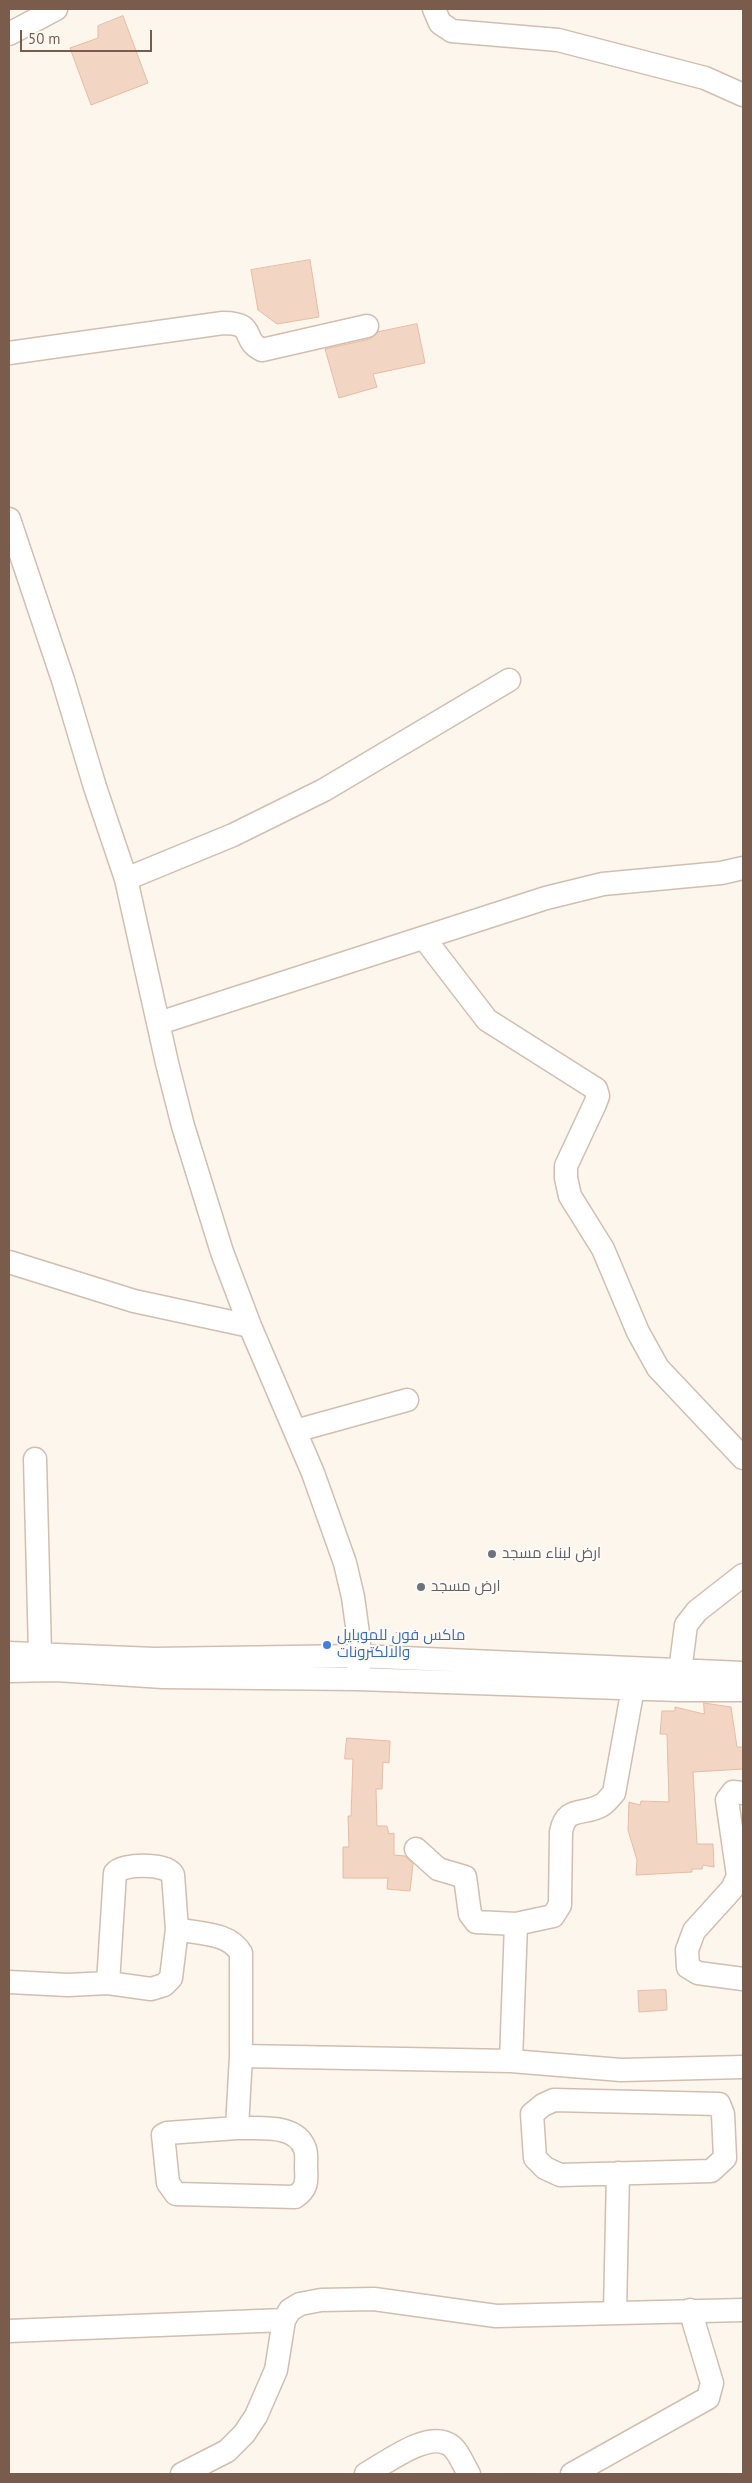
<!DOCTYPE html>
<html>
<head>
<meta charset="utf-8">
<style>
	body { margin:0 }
	#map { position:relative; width:752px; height:2483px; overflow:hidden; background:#fdf6ec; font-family:"PT Sans",sans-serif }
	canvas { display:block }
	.frame { position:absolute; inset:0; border:10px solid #7a5c4d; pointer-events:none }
	.scale { position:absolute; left:20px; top:30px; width:132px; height:22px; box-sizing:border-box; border:2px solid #7a5c4d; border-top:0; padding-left:6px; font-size:15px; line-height:18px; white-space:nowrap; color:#7a5c4d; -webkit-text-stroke:4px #fffaf3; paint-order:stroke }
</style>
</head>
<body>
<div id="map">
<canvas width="752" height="2483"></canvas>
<div class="frame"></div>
<div class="scale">50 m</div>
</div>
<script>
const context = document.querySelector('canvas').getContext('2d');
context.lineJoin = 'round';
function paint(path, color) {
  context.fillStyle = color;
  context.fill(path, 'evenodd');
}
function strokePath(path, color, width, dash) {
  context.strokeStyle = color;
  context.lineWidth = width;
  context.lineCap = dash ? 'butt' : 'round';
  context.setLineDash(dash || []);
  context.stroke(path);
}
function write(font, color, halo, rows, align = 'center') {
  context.font = font + ' "PT Sans",Cairo,sans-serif';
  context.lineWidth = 4;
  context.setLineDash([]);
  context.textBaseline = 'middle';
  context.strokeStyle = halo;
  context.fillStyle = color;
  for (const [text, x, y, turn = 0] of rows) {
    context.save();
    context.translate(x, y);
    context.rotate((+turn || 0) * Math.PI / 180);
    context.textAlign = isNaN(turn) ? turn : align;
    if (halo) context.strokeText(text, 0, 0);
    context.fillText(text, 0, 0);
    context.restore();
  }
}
const building = new Path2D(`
	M 123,16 L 148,83 L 91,105 L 70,48 L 98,38 L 98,26 Z
	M 310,260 L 319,317 L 277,324 L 258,310 L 251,270 Z
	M 417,324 L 425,363 L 373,374 L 377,387 L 339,398 L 325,349 L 370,339 L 378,332 Z
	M 704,1703 L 731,1707 L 737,1747 L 743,1747 L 743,1769 L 693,1772 L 697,1844 L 713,1844 L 714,1867 L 703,1865 L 702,1869 L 692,1869 L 692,1872 L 636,1875 L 637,1860 L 628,1830 L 629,1802 L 640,1805 L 641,1801 L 669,1802 L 667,1734 L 660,1734 L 662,1711 L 675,1711 L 675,1707 L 704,1714 Z
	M 347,1738 L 390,1741 L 389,1763 L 383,1762 L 382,1789 L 376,1789 L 377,1826 L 387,1826 L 389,1834 L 394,1833 L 394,1855 L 405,1856 L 413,1864 L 410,1891 L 387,1889 L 388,1878 L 343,1878 L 343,1847 L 349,1847 L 348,1816 L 351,1816 L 353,1759 L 345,1759 Z
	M 666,1990 L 667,2010 L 639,2012 L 638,1991 Z`);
paint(building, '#f3d5c3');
strokePath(building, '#e6bba3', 1);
const minor = new Path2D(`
	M 434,9 L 440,23 L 452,31 L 558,40 L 705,78 L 743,95
	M 9,34 L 56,9
	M 9,353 L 223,323 C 258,323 240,340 262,350 L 367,326
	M 9,519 L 63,680 L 95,787 L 126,879 L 167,1063 L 183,1126 L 222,1252 L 250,1326 L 313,1473 L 345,1563 L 353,1597 L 359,1641 L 358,1679
	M 126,879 L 233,835 L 324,790 L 509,680
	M 424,938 L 487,1020 L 596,1089 L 598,1096 L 595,1104 L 566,1166 L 566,1178 L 570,1196 L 603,1249 L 638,1332 L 658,1368 L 743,1458
	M 159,1023 L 546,898 L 603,884 L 721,873 L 743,868
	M 9,1262 L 134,1301 L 250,1326
	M 295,1431 L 407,1400
	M 35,1459 L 40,1653
	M 9,1653 L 154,1659 L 358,1656 L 743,1673
	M 9,1671 L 56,1670 L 163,1677 L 358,1679 L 678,1690 L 743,1690
	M 678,1687 L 686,1625 L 697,1611 L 743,1575
	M 743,1793 L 733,1792 L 727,1800 L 738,1876 L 732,1889 L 694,1931 L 687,1950 L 688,1967 L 698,1973 L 743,1979
	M 416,1849 L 438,1869 L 465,1877 L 470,1914 L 476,1922 L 516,1924 L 553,1916 L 560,1905 L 561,1832 C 566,1805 584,1816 602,1805 C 606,1803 610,1797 614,1793 L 633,1688
	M 177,1929 C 199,1934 229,1932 241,1953 L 241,2056 L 511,2061 L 621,2070 L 743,2067
	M 9,1982 L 68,1985 L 108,1983 L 151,1989 L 164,1985 L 171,1978 L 177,1929 L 173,1875 C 168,1863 122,1863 115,1873 L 108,1983
	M 511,2061 L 516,1924
	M 554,2100 L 719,2104 L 723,2114 L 725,2158 L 711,2171 L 560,2175 L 545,2168 L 535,2158 L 532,2114 L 543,2105 Z
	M 237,2128 C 259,2129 296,2123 305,2149 C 307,2154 306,2162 306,2168 C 307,2182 307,2189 295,2197 L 176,2194 L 168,2183 L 163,2135 L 167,2133 Z
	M 237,2128 L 241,2056
	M 615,2312 L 618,2173
	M 9,2331 L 284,2320
	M 182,2474 L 227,2451 L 244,2434 L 256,2416 L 276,2370 L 284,2320 L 290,2310 L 300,2304 L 321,2300 L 374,2299 L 496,2316 L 743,2310
	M 366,2474 C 386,2463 428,2430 450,2445 C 458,2450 464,2466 469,2474
	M 572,2474 L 708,2398 L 712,2383 L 690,2310`);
strokePath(minor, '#d1beb0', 25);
strokePath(minor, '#fff', 22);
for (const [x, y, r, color] of [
	[492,1554,5,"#6b7280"],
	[421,1587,5,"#6b7280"],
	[327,1645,5,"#3f7fe0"]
]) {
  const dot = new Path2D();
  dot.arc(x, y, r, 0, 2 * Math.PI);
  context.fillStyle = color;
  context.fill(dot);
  strokePath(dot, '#fffaf3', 2);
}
write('15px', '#5b616d', '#fffaf3', [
	["ارض لبناء مسجد",502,1554],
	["ارض مسجد",431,1587]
], 'left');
write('15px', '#366cbe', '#fffaf3', [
	["ماكس فون للموبايل",337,1636],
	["والالكترونات",337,1653]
], 'left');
</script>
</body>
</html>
